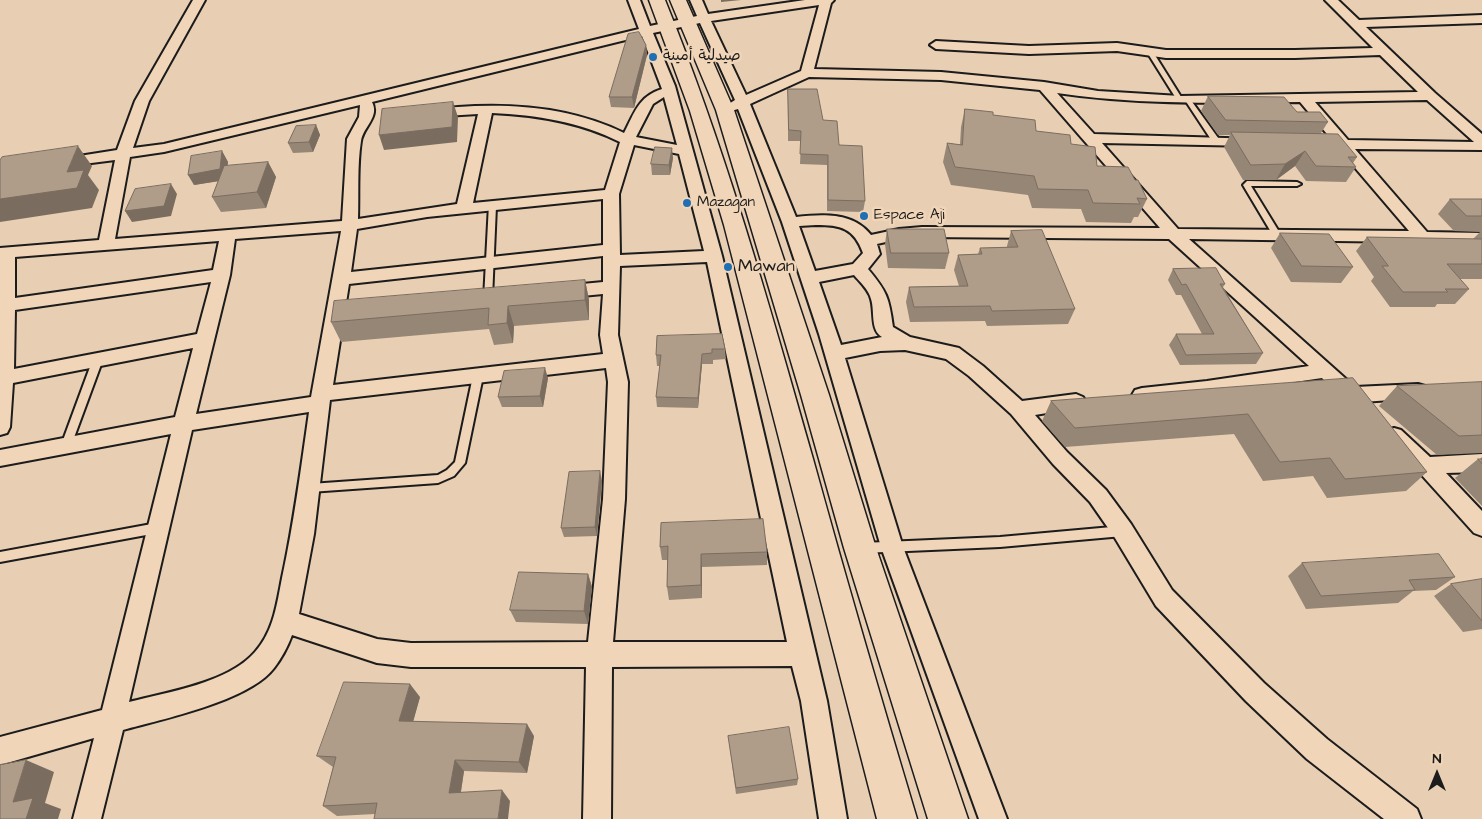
<!DOCTYPE html>
<html>
<head>
<meta charset="utf-8">
<style>
	body { margin:0 }
	#map { position:relative; width:1482px; height:819px; overflow:hidden; background:#e8ceb2; font-family:"Architects Daughter",sans-serif }
	canvas { display:block }
	.north { position:absolute; left:1412px; top:749px; width:50px; height:50px; -webkit-text-stroke:4px #f1d5b8; paint-order:stroke; rotate:0deg; font-size:14px; font-weight:700; line-height:20px; text-align:center; color:#1c1c1c }
	.north::after { content:''; display:block; margin:auto; width:18px; height:22px; background:#1c1c1c; clip-path:polygon(50% 0,100% 100%,50% 72%,0 100%) }
</style>
</head>
<body>
<div id="map">
<canvas width="1482" height="819"></canvas>
<div class="north">N</div>
</div>
<script>
const context = document.querySelector('canvas').getContext('2d');
context.lineJoin = 'round';
function strokePath(path, color, width, dash) {
  context.strokeStyle = color;
  context.lineWidth = width;
  context.lineCap = dash ? 'butt' : 'round';
  context.setLineDash(dash || []);
  context.stroke(path);
}
function paint(path, color) {
  context.fillStyle = color;
  context.fill(path, 'evenodd');
}
function write(font, color, halo, rows, align = 'center') {
  context.font = font + ' "Architects Daughter","Playpen Sans Arabic",sans-serif';
  context.lineWidth = 5;
  context.setLineDash([]);
  context.textBaseline = 'middle';
  context.strokeStyle = halo;
  context.fillStyle = color;
  for (const [text, x, y, turn = 0] of rows) {
    context.save();
    context.translate(x, y);
    context.rotate((+turn || 0) * Math.PI / 180);
    context.textAlign = isNaN(turn) ? turn : align;
    if (halo) context.strokeText(text, 0, 0);
    context.fillText(text, 0, 0);
    context.restore();
  }
}
const service = new Path2D(`
	M 1148,51 L 1153,52 L 1183,100 L 1182,101 L 1177,100 L 1147,52 Z
	M 1186,99 L 1190,99 L 1221,142 L 1220,144 L 1214,144 L 1185,100 Z
	M 1247,181 L 1297,182 L 1301,184 L 1297,186 L 1251,186 L 1281,235 L 1280,237 L 1274,237 L 1243,185 Z
	M 489,204 L 492,204 L 496,206 L 492,299 L 488,302 L 484,299 Z
	M 98,356 L 103,359 L 72,443 L 71,446 L 63,446 L 62,443 L 93,359 Z
	M 478,372 L 483,376 L 465,463 L 454,476 L 438,483 L 310,492 L 306,491 L 305,488 L 306,485 L 310,484 L 438,475 L 447,470 L 455,462 L 473,376 Z
	M 157,523 L 161,525 L 163,528 L 161,531 L 157,533 L 0,562 L 0,552 Z
	M 1123,526 L 1127,528 L 1129,531 L 1127,534 L 1123,536 L 1000,547 L 862,553 L 858,552 L 856,548 L 858,544 L 862,543 L 1000,537 Z`);
const minor = new Path2D(`
	M 193,0 L 205,0 L 149,101 L 133,148 L 164,144 L 639,29 L 628,0 L 640,0 L 650,26 L 697,16 L 690,0 L 702,0 L 708,14 L 805,0 L 834,0 L 831,3 L 814,69 L 941,72 L 1044,82 L 1098,91 L 1180,96 L 1418,92 L 1380,55 L 1295,58 L 1166,58 L 1117,51 L 1029,54 L 936,49 L 930,45 L 936,41 L 1029,46 L 1117,43 L 1166,50 L 1295,50 L 1373,48 L 1325,0 L 1338,0 L 1359,20 L 1482,15 L 1482,23 L 1366,27 L 1435,93 L 1482,134 L 1482,150 L 1355,149 L 1427,232 L 1482,233 L 1482,243 L 1189,239 L 1355,387 L 1418,384 L 1425,386 L 1428,391 L 1425,396 L 1418,398 L 1363,402 L 1362,404 C 1345,410 1333,389 1322,378 L 1207,395 L 1142,402 L 1135,400 L 1132,395 L 1135,390 L 1142,388 L 1207,381 L 1309,366 L 1169,239 L 922,237 L 899,239 L 877,244 L 880,254 L 868,269 C 887,292 889,297 893,327 L 910,337 L 959,348 L 983,366 L 1022,401 L 1076,394 L 1083,397 L 1086,402 L 1083,407 L 1035,415 L 1067,452 L 1106,490 L 1131,524 L 1172,590 L 1264,683 L 1327,739 L 1417,809 L 1421,819 L 1384,819 L 1307,759 L 1246,701 L 1156,606 L 1115,538 L 1090,502 L 1053,464 L 1011,414 L 969,376 L 946,359 L 905,350 L 880,351 L 845,358 L 903,547 L 1007,819 L 979,819 L 881,547 L 819,334 L 782,222 L 738,109 L 731,111 L 724,107 L 735,100 L 700,23 L 653,33 L 675,86 L 722,256 L 827,701 L 847,819 L 819,819 L 801,701 L 792,666 L 612,667 L 611,819 L 583,819 L 586,667 L 411,667 L 377,663 L 292,635 C 288,646 281,659 274,668 C 249,701 163,719 123,730 L 101,819 L 73,819 L 94,738 L 0,765 L 0,737 L 102,710 L 171,434 L 0,466 L 0,450 L 175,417 L 193,348 L 13,383 L 10,427 L 7,433 L 0,435 L 0,248 L 99,240 L 115,160 L 60,167 L 55,166 L 53,163 L 55,160 L 60,159 L 117,150 L 135,101 ZM 819,5 L 801,71 L 746,95 L 711,21 ZM 642,36 L 662,89 C 638,97 635,112 624,133 C 573,108 514,103 458,107 C 446,108 434,107 423,110 L 421,113 L 423,116 L 428,117 L 478,114 L 457,204 L 358,219 C 359,193 357,166 361,141 C 363,127 380,117 372,102 ZM 809,77 L 941,80 L 1040,90 L 1160,228 L 922,227 L 899,229 L 871,235 C 853,212 823,214 796,217 L 750,104 ZM 1057,93 C 1138,105 1218,103 1300,102 L 1332,140 L 1314,141 L 1312,144 L 1314,147 L 1339,149 L 1409,231 L 1178,229 L 1102,143 L 1253,146 L 1258,145 L 1260,142 L 1258,139 L 1094,134 ZM 664,97 L 677,145 L 636,137 L 653,104 ZM 1427,100 L 1474,142 L 1348,140 L 1315,102 ZM 360,105 L 359,117 L 347,139 L 342,221 L 115,239 L 130,157 L 164,152 ZM 492,113 C 537,115 580,122 620,142 L 605,190 L 473,203 ZM 634,145 L 679,154 L 704,251 L 620,255 L 619,194 ZM 603,199 L 603,245 L 351,272 L 357,229 L 427,217 ZM 816,225 C 841,225 854,228 863,253 L 853,264 L 815,271 L 799,226 ZM 341,231 L 311,397 L 196,414 L 230,275 L 235,239 ZM 219,241 L 213,270 L 15,298 L 15,257 ZM 603,256 L 603,282 L 561,286 L 555,288 L 552,292 L 555,296 L 561,298 L 603,294 L 600,335 L 603,354 L 333,385 L 349,284 ZM 707,262 L 787,642 L 613,642 L 625,499 L 628,382 L 618,335 L 620,266 ZM 854,275 C 860,282 869,290 871,299 C 875,311 870,330 882,337 L 841,345 L 819,282 ZM 211,282 L 197,334 L 14,369 L 15,310 ZM 606,368 L 608,382 L 603,499 L 588,642 L 411,643 L 377,639 L 299,614 L 314,534 L 330,400 ZM 309,412 C 301,468 294,523 282,578 C 277,603 274,631 255,652 C 228,683 168,692 129,702 L 192,430 Z
	M 1394,428 L 1401,430 L 1430,457 L 1482,454 L 1482,472 L 1446,473 L 1482,511 L 1482,536 L 1474,533 L 1419,472 L 1387,442 L 1384,436 L 1387,430 Z`);
const trunk = new Path2D(`
	M 649,0 L 665,0 C 726,150 769,304 813,459 C 846,579 881,699 917,819 L 877,819 L 724,225 L 690,111 Z
	M 670,0 L 686,0 L 734,110 L 829,395 L 876,548 L 968,819 L 928,819 L 844,548 L 801,395 L 716,110 Z`);
strokePath(service, '#1c1c1c', 4);
strokePath(minor, '#1c1c1c', 4);
strokePath(trunk, '#1c1c1c', 3);
paint(service, '#f1d5b8');
paint(minor, '#f1d5b8');
paint(trunk, '#f1d5b8');
paint(new Path2D(`
	M 646,45 L 647,55 L 634,108 L 611,107 L 609,97 Z
	M 788,89 L 823,120 L 839,145 L 865,201 L 863,212 L 827,211 L 827,165 L 800,164 L 801,141 L 788,141 Z
	M 1208,96 L 1297,112 L 1328,122 L 1321,133 L 1357,157 L 1353,163 L 1356,167 L 1346,182 L 1306,181 L 1295,166 L 1276,180 L 1243,180 L 1224,147 L 1230,135 L 1218,135 L 1201,111 Z
	M 965,109 L 993,115 L 1036,131 L 1071,144 L 1097,166 L 1135,180 L 1147,199 L 1138,217 L 1134,217 L 1131,223 L 1086,222 L 1081,209 L 1032,208 L 1028,195 L 951,185 L 943,162 L 947,143 L 960,145 L 961,127 Z
	M 316,125 L 320,135 L 313,152 L 293,153 L 288,143 Z
	M 222,151 L 228,162 L 227,166 L 268,162 L 276,177 L 266,208 L 221,212 L 212,197 L 218,181 L 194,185 Z
	M 673,158 L 670,175 L 652,175 L 651,164 Z
	M 1450,199 L 1482,199 L 1482,279 L 1460,279 L 1469,289 L 1455,304 L 1437,304 L 1435,307 L 1390,307 L 1371,281 L 1374,277 L 1356,251 L 1367,237 L 1473,239 L 1480,232 L 1454,231 L 1438,214 Z
	M 887,229 L 949,253 L 945,269 L 888,268 L 885,244 Z
	M 1011,231 L 1075,309 L 1068,324 L 987,326 L 985,321 L 910,322 L 906,302 L 909,287 L 959,286 L 954,270 L 958,255 L 978,254 L 980,248 L 1007,247 L 1007,246 Z
	M 1280,233 L 1353,267 L 1341,283 L 1291,282 L 1271,248 Z
	M 1173,269 L 1225,284 L 1223,287 L 1263,353 L 1256,364 L 1180,365 L 1169,345 L 1176,334 L 1202,334 L 1181,295 L 1176,295 L 1168,280 Z
	M 585,280 L 589,300 L 589,320 L 514,326 L 513,343 L 494,345 L 489,329 L 341,342 L 331,322 Z
	M 657,336 L 725,349 L 726,359 L 713,360 L 713,364 L 702,364 L 698,408 L 657,407 L 656,397 L 660,366 L 657,366 L 656,355 Z
	M 548,378 L 543,407 L 502,407 L 498,397 Z
	M 1353,378 L 1427,472 L 1406,491 L 1327,498 L 1313,476 L 1263,481 L 1234,434 L 1065,447 L 1042,421 L 1051,401 Z
	M 1482,382 L 1482,453 L 1437,455 L 1379,406 L 1397,386 Z
	M 1482,457 L 1482,506 L 1455,478 L 1478,459 L 1480,459 Z
	M 602,481 L 597,536 L 564,537 L 561,528 Z
	M 661,523 L 767,552 L 767,565 L 702,567 L 702,598 L 669,600 L 667,587 L 667,560 L 662,560 L 660,547 Z
	M 1302,563 L 1455,577 L 1436,590 L 1413,591 L 1398,603 L 1306,609 L 1288,576 Z
	M 588,574 L 592,587 L 588,624 L 516,622 L 510,610 Z
	M 1482,579 L 1482,629 L 1463,632 L 1434,596 L 1451,584 Z
	M 420,697 L 413,721 L 534,736 L 527,773 L 464,771 L 461,792 L 510,801 L 375,814 L 337,816 L 323,806 L 333,767 L 317,756 Z
	M 728,736 L 798,779 L 797,785 L 736,794 L 729,742 Z`), '#968676');
paint(new Path2D(`
	M 721,0 L 741,0 L 721,2 Z
	M 646,45 L 647,55 L 634,108 L 632,97 Z
	M 453,102 L 458,117 L 457,142 L 384,150 L 379,135 Z
	M 316,125 L 320,135 L 313,152 L 309,142 Z
	M 78,146 L 92,166 L 88,175 L 99,190 L 92,208 L 0,222 L 0,199 L 67,172 Z
	M 672,148 L 673,158 L 670,175 L 669,165 Z
	M 222,151 L 228,162 L 226,180 L 194,185 L 188,175 Z
	M 1305,151 L 1295,166 L 1276,180 L 1285,164 Z
	M 268,162 L 276,177 L 266,208 L 257,192 Z
	M 171,184 L 177,194 L 171,216 L 132,222 L 125,211 Z
	M 585,280 L 589,300 L 589,320 L 585,300 Z
	M 508,306 L 514,326 L 513,343 L 507,323 Z
	M 702,354 L 702,364 L 698,408 L 698,398 Z
	M 545,368 L 548,378 L 543,407 L 540,396 Z
	M 600,471 L 602,481 L 597,536 L 595,527 Z
	M 701,554 L 702,567 L 702,598 L 701,585 Z
	M 588,574 L 592,587 L 588,624 L 584,611 Z
	M 410,684 L 420,697 L 410,733 L 399,721 Z
	M 527,724 L 534,736 L 527,773 L 519,762 Z
	M 26,760 L 54,772 L 45,803 L 61,809 L 58,819 L 26,819 L 13,802 Z
	M 455,760 L 464,771 L 459,803 L 449,793 Z
	M 502,790 L 510,801 L 508,819 L 498,819 Z`), '#7a6d60');
const building = new Path2D(`
	M 639,32 L 646,45 L 632,97 L 609,97 L 628,34 Z
	M 788,89 L 817,89 L 823,120 L 837,121 L 839,145 L 862,146 L 865,201 L 828,200 L 828,155 L 800,154 L 801,131 L 789,130 Z
	M 1208,96 L 1284,97 L 1297,112 L 1320,112 L 1328,122 L 1226,120 Z
	M 453,102 L 452,127 L 379,135 L 382,109 Z
	M 965,109 L 993,112 L 993,115 L 1035,120 L 1036,131 L 1070,135 L 1071,144 L 1095,147 L 1097,166 L 1128,167 L 1135,180 L 1138,180 L 1147,199 L 1137,198 L 1140,204 L 1093,203 L 1088,190 L 1038,189 L 1034,176 L 955,167 L 947,143 L 962,145 Z
	M 316,125 L 309,142 L 288,143 L 296,126 Z
	M 1231,132 L 1338,134 L 1357,157 L 1348,157 L 1356,167 L 1316,166 L 1305,151 L 1285,164 L 1251,165 Z
	M 78,146 L 67,172 L 84,170 L 77,188 L 0,199 L 0,160 L 2,157 Z
	M 655,147 L 672,148 L 669,165 L 651,164 Z
	M 222,151 L 220,169 L 188,175 L 191,156 Z
	M 268,162 L 257,192 L 212,197 L 224,166 Z
	M 171,184 L 164,206 L 125,211 L 135,189 Z
	M 1450,199 L 1482,199 L 1482,216 L 1467,216 Z
	M 887,229 L 944,229 L 949,253 L 891,253 Z
	M 1042,230 L 1075,309 L 992,311 L 990,306 L 914,307 L 909,287 L 968,286 L 958,255 L 982,254 L 980,248 L 1018,247 L 1011,231 Z
	M 1280,233 L 1329,234 L 1353,267 L 1302,266 Z
	M 1367,237 L 1482,239 L 1482,264 L 1447,264 L 1469,289 L 1445,289 L 1448,292 L 1403,292 L 1382,266 L 1388,266 Z
	M 1216,268 L 1225,284 L 1220,284 L 1263,353 L 1186,355 L 1176,334 L 1214,334 L 1186,284 L 1182,285 L 1173,269 Z
	M 585,280 L 585,300 L 508,306 L 507,323 L 488,325 L 489,308 L 331,322 L 334,301 Z
	M 722,334 L 725,349 L 712,349 L 712,353 L 702,354 L 698,398 L 656,397 L 661,355 L 656,355 L 657,336 Z
	M 545,368 L 540,396 L 498,397 L 504,371 Z
	M 1353,378 L 1427,472 L 1345,479 L 1330,458 L 1280,462 L 1248,414 L 1075,428 L 1051,401 Z
	M 1482,382 L 1482,435 L 1459,436 L 1397,386 Z
	M 1478,459 L 1482,459 L 1482,463 Z
	M 600,471 L 595,527 L 561,528 L 569,472 Z
	M 763,519 L 767,552 L 701,554 L 701,585 L 667,587 L 668,546 L 660,547 L 661,523 Z
	M 1439,554 L 1455,577 L 1409,580 L 1415,590 L 1321,596 L 1302,563 Z
	M 519,572 L 588,574 L 584,611 L 510,610 Z
	M 1482,579 L 1482,621 L 1451,584 Z
	M 344,682 L 410,684 L 399,721 L 527,724 L 519,762 L 455,760 L 449,793 L 502,790 L 498,819 L 374,819 L 377,803 L 323,806 L 336,757 L 317,756 Z
	M 789,727 L 798,779 L 736,788 L 728,736 Z
	M 26,760 L 13,802 L 33,798 L 26,819 L 0,819 L 0,765 Z`);
paint(building, '#af9c89');
strokePath(building, '#7a6d60', 1);
for (const [x, y, r, color] of [
	[653,57,5,"#1f6fb2"],
	[687,203,5,"#1f6fb2"],
	[864,216,5,"#1f6fb2"],
	[728,267,5,"#1f6fb2"]
]) {
  const dot = new Path2D();
  dot.arc(x, y, r, 0, 2 * Math.PI);
  context.fillStyle = color;
  context.fill(dot);
  strokePath(dot, '#f1d5b8', 2);
}
write('15px', '#1c1c1c', '#f1d5b8', [
	["صيدلية أمينة",663,57],
	["Mazagan",697,203],
	["Espace Aji",874,216]
], 'left');
write('18px', '#1c1c1c', '#f1d5b8', [
	["Mawan",738,267]
], 'left');
</script>
</body>
</html>
